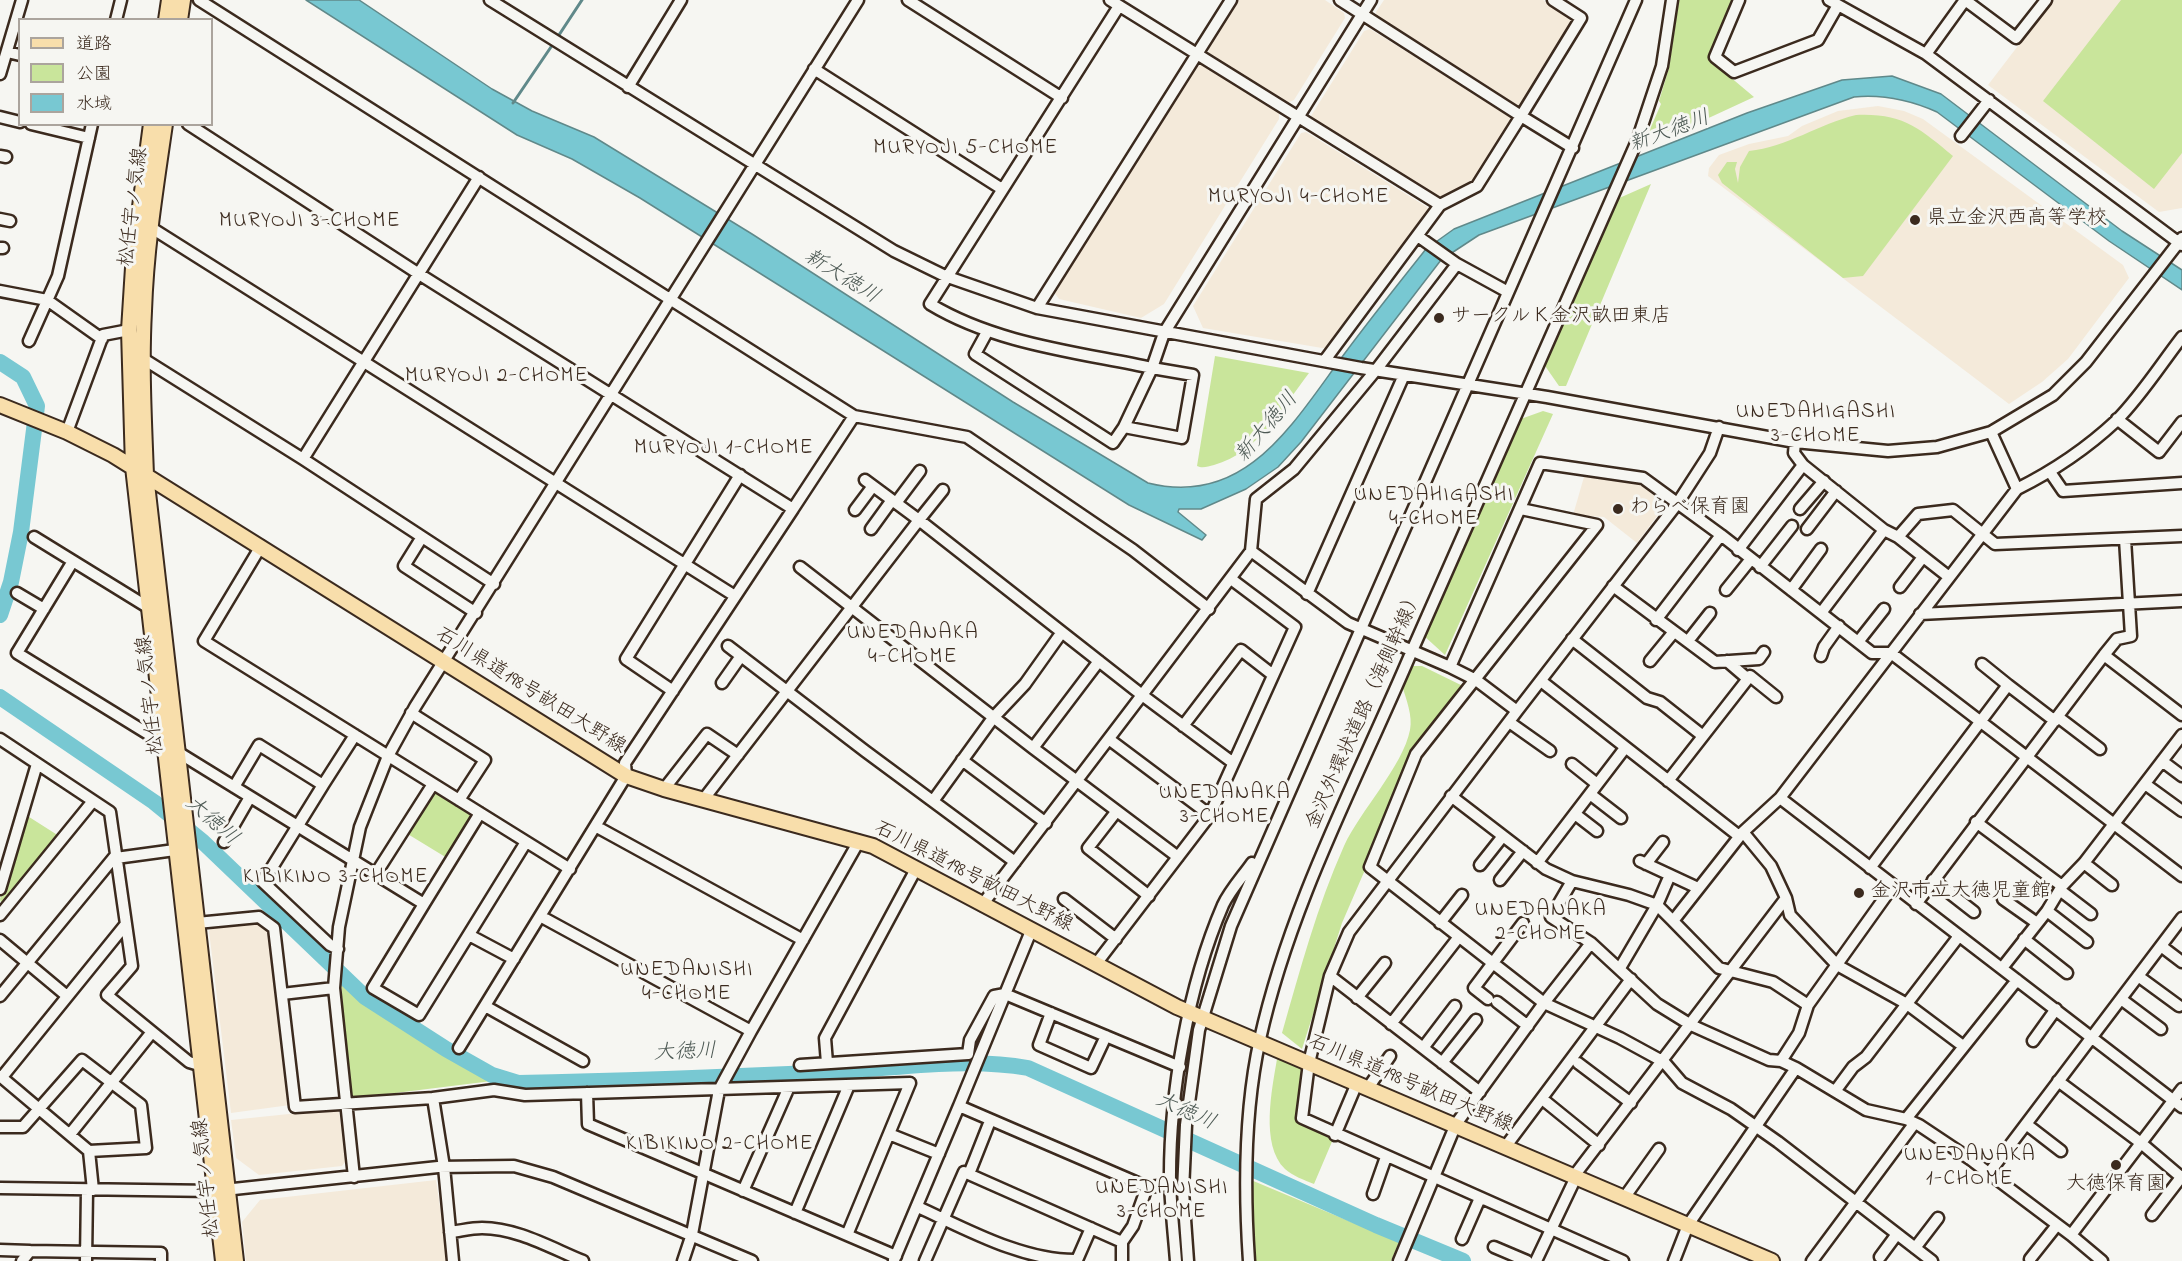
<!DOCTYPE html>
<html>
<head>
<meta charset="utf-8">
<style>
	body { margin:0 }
	#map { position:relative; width:2182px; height:1261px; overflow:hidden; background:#f6f6f2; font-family:"Indie Flower","Klee One",sans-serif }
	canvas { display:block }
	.legend { position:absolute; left:18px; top:18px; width:195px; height:108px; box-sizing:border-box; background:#f6f6f2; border:2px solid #aba49d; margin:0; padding:8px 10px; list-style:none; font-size:18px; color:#3b2a1e }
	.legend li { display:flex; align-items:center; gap:12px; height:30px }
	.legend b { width:30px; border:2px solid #aba49d }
</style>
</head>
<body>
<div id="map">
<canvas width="2182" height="1261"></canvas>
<ul class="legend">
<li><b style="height:8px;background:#f8deab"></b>道路</li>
<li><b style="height:16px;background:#c9e59b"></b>公園</li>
<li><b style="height:16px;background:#78c8d2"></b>水域</li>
</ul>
</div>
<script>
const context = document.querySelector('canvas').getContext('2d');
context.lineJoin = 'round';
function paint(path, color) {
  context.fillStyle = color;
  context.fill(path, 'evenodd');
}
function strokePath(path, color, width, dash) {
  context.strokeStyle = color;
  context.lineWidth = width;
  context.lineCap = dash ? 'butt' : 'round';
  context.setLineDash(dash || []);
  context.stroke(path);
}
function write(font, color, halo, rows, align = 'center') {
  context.font = font + ' "Indie Flower","Klee One",sans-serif';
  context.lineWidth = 6;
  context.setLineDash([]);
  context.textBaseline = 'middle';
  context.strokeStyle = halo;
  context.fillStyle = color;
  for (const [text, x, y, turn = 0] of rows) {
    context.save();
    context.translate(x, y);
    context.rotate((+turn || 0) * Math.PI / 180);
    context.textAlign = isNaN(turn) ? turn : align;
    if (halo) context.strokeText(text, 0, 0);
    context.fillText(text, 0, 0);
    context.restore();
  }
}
paint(new Path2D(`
	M 1238,0 L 1325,0 L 1344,13 L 1345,18 L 1294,100 L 1287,103 L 1208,56 L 1209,47 Z
	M 1384,0 L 1543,0 L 1571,18 L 1572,25 L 1522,107 L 1516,108 L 1377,19 L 1376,12 Z
	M 2053,0 L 2182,0 L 2182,208 L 2159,212 L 1988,85 Z
	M 1370,29 L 1510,116 L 1512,122 L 1476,180 L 1470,184 L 1440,197 L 1434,197 L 1312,121 L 1311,116 L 1364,31 Z
	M 1202,64 L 1279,112 L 1279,119 L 1164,304 L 1141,318 L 1059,299 L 1054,292 L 1196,68 Z
	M 1878,106 L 1904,111 L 1923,119 L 2123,265 L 2129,278 L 2068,359 L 2042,382 L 2009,404 L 1708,176 L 1709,168 L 1719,155 L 1749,144 L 1788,136 L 1802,126 L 1838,111 Z
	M 1306,132 L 1427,207 L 1430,213 L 1328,349 L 1203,328 L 1193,306 L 1301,133 Z
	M 1586,470 L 1638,482 L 1666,504 L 1637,543 L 1604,517 L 1573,515 Z
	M 257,922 L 270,933 L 290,1105 L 231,1113 L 209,931 L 213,927 Z
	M 337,1109 L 339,1111 L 346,1161 L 342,1166 L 259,1175 L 236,1158 L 231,1120 Z
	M 436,1180 L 448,1261 L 246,1261 L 242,1222 L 260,1200 Z`), '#f4eada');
paint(new Path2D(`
	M 1679,0 L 1734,0 L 1710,60 L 1754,97 L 1700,122 L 1647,136 L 1661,104 L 1659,101 L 1669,68 Z
	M 2121,0 L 2182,0 L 2182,153 L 2154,189 L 2043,101 Z
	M 1856,115 C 1903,113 1919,128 1953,156 L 1863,276 L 1843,278 L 1722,183 L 1718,175 L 1727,162 L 1737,162 L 1735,169 L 1738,183 L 1740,167 L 1749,151 C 1787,147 1819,124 1856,115 Z
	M 1651,184 L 1566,386 L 1559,386 L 1543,363 L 1617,199 Z
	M 1215,356 L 1309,373 C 1283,407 1258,453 1214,465 C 1208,466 1203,469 1197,466 Z
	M 1543,411 L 1553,414 L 1445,655 L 1423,635 L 1518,420 Z
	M 1411,666 L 1422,666 L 1465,687 L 1419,745 L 1342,923 L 1302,1049 L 1282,1033 C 1300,970 1317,906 1344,846 C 1360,811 1403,766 1410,730 C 1413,716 1406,699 1402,685 Z
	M 436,792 L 470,812 L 472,818 L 447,858 L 406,833 L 431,794 Z
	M 26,815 L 59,836 L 2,906 L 0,899 Z
	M 341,982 L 361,1001 L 492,1081 L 355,1098 L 349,1094 Z
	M 1277,1059 L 1302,1067 L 1295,1119 L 1334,1137 L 1314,1184 C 1304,1180 1293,1176 1285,1169 C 1260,1145 1272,1089 1277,1059 Z
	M 1251,1180 L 1399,1242 L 1391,1261 L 1255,1261 Z`), '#c9e59b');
const water = new Path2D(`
	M 306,0 L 359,0 L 492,89 L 532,111 L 594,137 L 752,234 L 1013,402 L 1148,483 C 1247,508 1294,421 1345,353 C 1371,318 1399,283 1426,249 L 1454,229 L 1747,113 L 1842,80 L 1892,76 L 1941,94 L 2122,231 L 2182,270 L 2182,290 L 2109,241 L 1937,112 C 1910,100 1884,94 1854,97 L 1479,235 L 1441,260 L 1301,442 L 1278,467 L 1246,489 L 1201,509 L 1179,509 L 1178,512 L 1206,535 L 1202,540 L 1129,505 L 640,198 L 572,159 L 517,135 Z`);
paint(water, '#78c8d2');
strokePath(water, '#60898a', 1.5);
strokePath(new Path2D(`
	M 557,38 L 582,0
	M 513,103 L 553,44`), '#60898a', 3);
strokePath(new Path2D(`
	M 0,362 L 23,377 L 37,406 L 21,532 L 11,582 L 0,615
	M 0,697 L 154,802 L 203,842 L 365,997 L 446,1049 L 492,1075 L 518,1083 C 623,1081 727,1077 832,1072 C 894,1068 967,1057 1028,1068 L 1376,1225 L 1463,1261`), '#78c8d2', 16);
const minor = new Path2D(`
	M 199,0 L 854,416 L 967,437 L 1133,550 L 1209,609
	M 490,0 L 894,251 L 945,276 L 1037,308 L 1361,368 L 1547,397 L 1795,442 L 1888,451 L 1937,447 L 1991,432 L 2053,395 L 2086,362 L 2182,238
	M 908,0 L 1062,98
	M 1110,0 L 1440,205
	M 1553,0 L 1581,18 L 1521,116 L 1573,148
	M 1739,0 L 1715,57 L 1734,72 L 1818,40 L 1838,5
	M 1829,0 L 1926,54
	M 1965,0 L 1926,54 L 2182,245
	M 1965,0 L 2016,38 L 2046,0
	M 1119,6 L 930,304 C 996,344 1077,352 1152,368 L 1164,333 L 1371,0
	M 116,20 L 121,0
	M 7,52 L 20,55
	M 814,69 L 1002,189
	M 0,74 L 22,0
	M 628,87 L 681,0
	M 0,117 L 20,122
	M 31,124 L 89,138
	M 188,124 L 419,274 L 793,509 L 625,763 L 626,776 L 540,916 L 751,1031 L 719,1090 L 692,1234 L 683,1261
	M 1961,136 L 1989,100
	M 0,156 L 6,157
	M 0,219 L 10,221
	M 150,227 L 735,596
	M 1419,237 L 1457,264
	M 0,248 L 3,248
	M 0,291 L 47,300 L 102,339
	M 1508,292 L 1457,264 L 1376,370 L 1294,469 L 1256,499 L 1251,551 L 1348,623 L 1450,667 L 1540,463 L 1643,478 L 1721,535 L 1872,653 L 1891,653 L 2182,876
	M 1037,308 L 1231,0
	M 987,332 L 975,354 L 1113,443 L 1124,427
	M 29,341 L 58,276 L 92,124
	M 142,358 L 303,459 L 494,584
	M 1325,360 L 1440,205 L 1477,186 L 1521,116 L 1340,0
	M 1152,368 L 1193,375 L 1182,438 L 1124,427 Z
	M 2117,419 L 2159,452 L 2182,422
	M 67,432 L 103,335 L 129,330
	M 1991,432 L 2017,489
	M 1795,442 L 1794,453 L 1803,465 L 1884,530 L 1898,537 L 1949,577
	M 303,459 L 479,177
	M 2050,472 L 2063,491 L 2182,483
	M 865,480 L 919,520 L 943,490
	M 896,503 L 920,471
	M 793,509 L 854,416
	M 1521,509 L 1597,525 L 1416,754 L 1370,867 L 1544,1003 L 1620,1038 L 1664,1062 L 1682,1083 L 1731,1109 L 1778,1142 L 1932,1261
	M 1800,509 L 1824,481
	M 855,510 L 873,486
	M 871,529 L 892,500
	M 1807,529 L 1836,491
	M 34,537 L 154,611
	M 422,537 L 404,566 L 476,613
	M 1898,537 L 1918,514 L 1953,510 L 1995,544 L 2182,536
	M 261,546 L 204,641 L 480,813
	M 1738,550 L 1803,465
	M 73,561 L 17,653 L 424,904 L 480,813 L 570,869
	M 800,567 L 1033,748 L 1178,857
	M 1760,567 L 1792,526
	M 1613,586 L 1715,662 L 1759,659 L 1764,652
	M 1900,587 L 1923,557
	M 1726,590 L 1751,559
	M 1791,590 L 1821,549
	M 17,593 L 44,609
	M 1307,594 L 1404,375
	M 1821,613 L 1884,530
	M 1920,614 L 2182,601
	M 1656,620 L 1721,535
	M 1572,639 L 1647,698 L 1660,702 L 1703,736
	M 1688,641 L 1710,613
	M 1858,642 L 1884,609
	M 728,646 L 865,751 L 1015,862
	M 2104,655 L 2182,715
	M 1821,656 L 1824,647 L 1839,626
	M 1650,661 L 1673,633
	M 1727,661 L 1748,679
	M 1982,664 L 2008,685
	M 1450,667 L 1476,680 L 1517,711 L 1349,932 L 1330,976 L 1309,1063 L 1302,1118 L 1623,1261
	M 1541,681 L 1739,836
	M 722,683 L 741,656
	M 673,691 L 626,659 L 740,475
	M 1517,711 L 1677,504 L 1710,453 L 1719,427
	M 411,713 L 485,760 L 459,800
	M 2058,717 L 2100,749
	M 1509,722 L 1550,751
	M 1183,726 L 1241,650 L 1273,675
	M 0,739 L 110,812 L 132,966 L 107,995 L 189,1062 L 199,1065
	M 1110,740 L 1210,815
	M 1033,748 L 1099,661
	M 962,760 L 1046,823
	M 2162,761 L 2182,776
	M 1572,764 L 1597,784
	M 1668,781 L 1750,676 L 1776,697
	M 2145,784 L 2182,811
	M 323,785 L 263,882 L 330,945 L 338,949
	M 234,787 L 259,745 L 323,785 L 355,735
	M 664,789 L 707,734 L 738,755
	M 1590,794 L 1621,818
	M 1451,796 L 1546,869 L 1572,881 L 1551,917 L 1591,943 L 1657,1004 L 1691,1025 L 1769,1060 L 1781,1061 L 1796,1068 L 1866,1110 L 1906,1119 L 1919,1125 L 1970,1159 L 2071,1235
	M 1780,798 L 2182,1107
	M 703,800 L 919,520 L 1142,695 L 1251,551
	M 933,801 L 993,718 L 1025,684 L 1062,632
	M 1116,812 L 1088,848 L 1149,896
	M 1575,814 L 1597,831
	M 1976,822 L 2062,886
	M 597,827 L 803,940
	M 224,842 L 250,797
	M 116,858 L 182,849
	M 1640,861 L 1698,888
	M 1537,863 L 1625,748
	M 2084,863 L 2112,885
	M 1646,864 L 1663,842
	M 1480,865 L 1503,836
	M 1870,868 L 2008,685 L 2055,721
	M 375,875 L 433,784
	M 1500,880 L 1523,851
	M 1933,880 L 1974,912
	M 1572,881 L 1629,895 L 1657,905 L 1670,875
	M 0,889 L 37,764
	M 2061,891 L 2091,914
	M 1786,898 L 1790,915 L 1837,965 L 1907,1004 L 1963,1046
	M 1064,899 L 1116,939
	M 2003,899 L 2037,923
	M 424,904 L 373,988 L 419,1015 L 526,842
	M 1916,904 L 2104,655 L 2117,639 L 2131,636 L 2125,539
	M 982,905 L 1142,695 L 1232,762
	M 2047,911 L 2087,942
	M 0,915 L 93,801
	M 1673,921 L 1719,968 L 1773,982 L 1808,1005
	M 197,923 L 259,917 L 274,928 L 295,1107 L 433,1098 L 494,1090 L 525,1095 L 910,1083 L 847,1235
	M 1440,923 L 1462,895
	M 1031,931 L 959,1106 L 1147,1187 L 1133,1226 L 1122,1242 L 1122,1261
	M 469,935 L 514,959
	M 2024,939 L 2067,973
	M 0,940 L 67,996
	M 2161,946 L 2182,962
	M 1096,964 L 1210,815 L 1295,627 L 1231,579
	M 1620,968 L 1657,905 L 1673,921 L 1743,832 L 1780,798 L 2017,489 C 2053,471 2086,449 2116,421 C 2141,396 2161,364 2182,337
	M 2002,968 L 2047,911 L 2062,886 L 2084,863 L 2182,735
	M 1330,976 L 1480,1092
	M 2138,976 L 2179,1006
	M 282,994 L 334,988
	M 0,996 L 116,855
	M 1357,998 L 1385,963
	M 1488,999 L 1474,988 L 1523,923
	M 2121,999 L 2161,1029
	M 1497,1002 L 1528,1026
	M 485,1006 L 583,1061
	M 1051,1013 L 1039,1045 L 1091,1068 L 1106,1036
	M 1391,1024 L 1458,938
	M 751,1031 L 859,841
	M 2033,1041 L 2056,1009
	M 459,1048 L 540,916
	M 1423,1048 L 1455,1006
	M 1781,1061 L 1799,1033 L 1808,1005 L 1893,886
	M 827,1063 L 825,1038 L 916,869
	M 1442,1063 L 1476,1020
	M 1578,1063 L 1631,1103
	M 800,1065 L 968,1054 L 970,1040 L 994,996 L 1005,994 L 1180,1067
	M 0,1076 L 89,1151 L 93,1190
	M 2,1077 L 126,924
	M 2058,1081 L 2141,1143 L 2181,1177
	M 1368,1088 L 1390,1056
	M 1836,1090 L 1853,1067 L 1866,1057 L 1959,936
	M 587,1093 L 588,1124 L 896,1256
	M 433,1098 L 444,1167 L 453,1261
	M 1546,1102 L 1599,1145
	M 1906,1119 L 2017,980
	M 2026,1124 L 2061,1151
	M 0,1127 L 23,1127 L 82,1060 L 141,1105 L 146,1148 L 89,1151
	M 71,1133 L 152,1032
	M 889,1134 L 939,1154
	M 1335,1135 L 1357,1083
	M 1506,1146 L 1631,979
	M 1989,1173 L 2182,918
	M 969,1174 L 990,1121
	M 1574,1176 L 1786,898 L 1771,866 L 1743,832
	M 354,1177 L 334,988 L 339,927 L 360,827 L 388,756 L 415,707 L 858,0
	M 1147,1187 L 1170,1185
	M 0,1188 L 215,1191 L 438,1167 L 514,1166 L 553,1177 L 752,1261
	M 743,1191 L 789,1087
	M 1373,1194 L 1386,1157
	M 1624,1198 L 1659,1149
	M 918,1207 C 966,1229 1023,1261 1077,1260 L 1091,1228
	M 795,1213 L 849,1085
	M 2152,1215 L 2182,1176
	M 450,1232 C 460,1231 471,1228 482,1228 C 517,1228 551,1248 583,1261
	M 1462,1239 L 1480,1198
	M 1494,1247 L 1527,1261
	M 1915,1248 L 1938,1218
	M 0,1250 L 30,1251
	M 1880,1257 L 1897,1234
	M 2030,1259 L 2057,1225
	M 894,1260 L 959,1106
	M 22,1261 L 30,1251 L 161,1253 L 161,1261
	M 86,1261 L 87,1190
	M 925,1261 L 964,1172 L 1122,1242
	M 1176,1261 C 1174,1235 1171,1209 1170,1183 C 1169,1095 1188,986 1223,905 C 1230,890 1243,876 1252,863
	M 1188,1261 L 1183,1191 L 1186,1125 L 1199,1030 L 1231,926 L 1636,0
	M 1249,1261 C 1244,1188 1244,1111 1260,1039 C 1290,904 1357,780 1411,653 C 1485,482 1563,312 1637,141 L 1662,66 L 1672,0
	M 1399,1261 L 1456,1124 L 1544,1003 L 1591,943
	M 1536,1261 L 1576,1177
	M 1674,1261 L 1688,1225 L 1796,1068
	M 1812,1261 L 1914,1124
	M 2102,1261 L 2071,1235 L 2182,1089`);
const major = new Path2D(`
	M 166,20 L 169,0
	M 180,20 L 183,0
	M 151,124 L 134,252 L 129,330 L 133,467 L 223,1261
	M 165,124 C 156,186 146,248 144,311 C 141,366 144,420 146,475 L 236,1261
	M 0,405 L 67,432 L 113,455 L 626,776 L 664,789 L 873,846 L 1177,1007 L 1772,1261`);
strokePath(minor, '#3b2a1e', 15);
strokePath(major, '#3b2a1e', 18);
strokePath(minor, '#f6f6f2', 10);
strokePath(major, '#f8deab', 14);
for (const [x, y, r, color] of [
	[1915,220,6,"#3b2a1e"],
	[1439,318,6,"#3b2a1e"],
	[1618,509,6,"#3b2a1e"],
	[1859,893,6,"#3b2a1e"],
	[2116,1165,6,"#3b2a1e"]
]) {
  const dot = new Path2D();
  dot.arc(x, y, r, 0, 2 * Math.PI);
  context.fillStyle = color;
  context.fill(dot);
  strokePath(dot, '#f6f6f2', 2);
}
write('20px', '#3b2a1e', '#f6f6f2', [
	["松任宇ノ気線",135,207,-83],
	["石川県道198号畝田大野線",530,692,32],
	["松任宇ノ気線",152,695,-96],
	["金沢外環状道路（海側幹線）",1366,710,-66],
	["石川県道198号畝田大野線",973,878,27],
	["石川県道198号畝田大野線",1410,1085,23],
	["松任宇ノ気線",208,1178,-96]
]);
write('20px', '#3b2a1e', '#f6f6f2', [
	["県立金沢西高等学校",1927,220],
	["サークルＫ金沢畝田東店",1451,318],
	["わらべ保育園",1630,509],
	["金沢市立大徳児童館",1871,893],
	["大徳保育園",2116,1186,"center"]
], 'left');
write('italic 21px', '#4d5954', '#f6f6f2', [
	["新大徳川",1670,133,-20],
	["新大徳川",841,278,32],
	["新大徳川",1268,428,-50],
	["大徳川",211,822,41],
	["大徳川",685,1054,-2],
	["大徳川",1185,1113,24]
]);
context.letterSpacing = '1.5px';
write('21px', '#3b2a1e', '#f6f6f2', [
	["MURYOJI 5-CHOME",966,150],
	["MURYOJI 4-CHOME",1299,199],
	["MURYOJI 3-CHOME",310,223],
	["MURYOJI 2-CHOME",497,378],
	["UNEDAHIGASHI",1816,414],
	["3-CHOME",1816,438],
	["MURYOJI 1-CHOME",724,450],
	["UNEDAHIGASHI",1434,497],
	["4-CHOME",1434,521],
	["UNEDANAKA",913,635],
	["4-CHOME",913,659],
	["UNEDANAKA",1225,795],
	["3-CHOME",1225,819],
	["KIBIKINO 3-CHOME",336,879],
	["UNEDANAKA",1541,912],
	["2-CHOME",1541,936],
	["UNEDANISHI",687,972],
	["4-CHOME",687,996],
	["KIBIKINO 2-CHOME",720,1146],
	["UNEDANAKA",1970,1157],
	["1-CHOME",1970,1181],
	["UNEDANISHI",1162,1190],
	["3-CHOME",1162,1214]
]);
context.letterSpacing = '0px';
</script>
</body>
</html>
